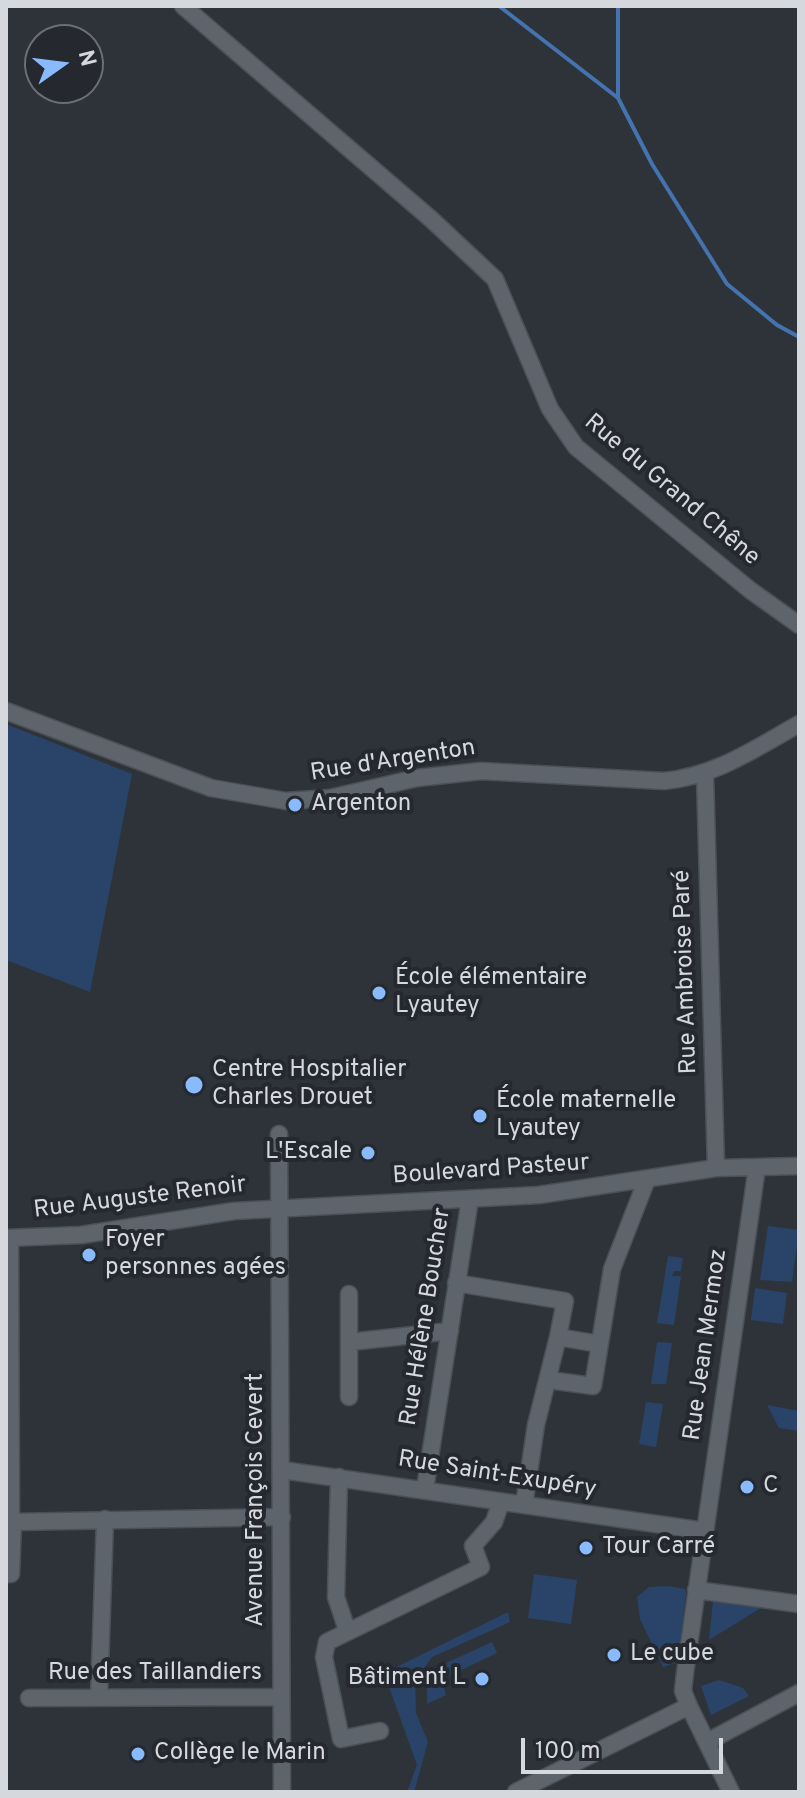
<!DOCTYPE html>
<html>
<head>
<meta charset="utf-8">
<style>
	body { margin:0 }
	#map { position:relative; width:805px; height:1798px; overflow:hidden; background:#2e333a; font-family:Overpass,sans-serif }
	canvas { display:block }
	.frame { position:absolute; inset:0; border:8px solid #d5d9dd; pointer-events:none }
	.north { position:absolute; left:24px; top:24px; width:80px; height:80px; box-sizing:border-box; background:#25292f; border:2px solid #6b6f75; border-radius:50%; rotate:76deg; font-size:22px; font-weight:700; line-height:32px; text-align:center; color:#d5d9dd }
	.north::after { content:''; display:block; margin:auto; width:28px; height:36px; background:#88bafc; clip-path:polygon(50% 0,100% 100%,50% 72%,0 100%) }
	.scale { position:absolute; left:521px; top:1738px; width:202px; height:36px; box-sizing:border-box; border:4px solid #d5d9dd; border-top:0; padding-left:10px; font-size:24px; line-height:28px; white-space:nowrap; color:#d5d9dd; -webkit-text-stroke:6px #25292f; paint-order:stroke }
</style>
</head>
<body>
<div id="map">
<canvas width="805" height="1798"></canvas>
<div class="frame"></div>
<div class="north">N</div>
<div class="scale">100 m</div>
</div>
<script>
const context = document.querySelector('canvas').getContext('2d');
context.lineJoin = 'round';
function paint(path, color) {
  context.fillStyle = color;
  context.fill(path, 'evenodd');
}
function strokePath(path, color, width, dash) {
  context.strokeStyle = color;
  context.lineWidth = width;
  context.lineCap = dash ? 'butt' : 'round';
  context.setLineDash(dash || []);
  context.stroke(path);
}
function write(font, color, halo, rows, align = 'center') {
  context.font = font + ' Overpass,sans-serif';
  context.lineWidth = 8;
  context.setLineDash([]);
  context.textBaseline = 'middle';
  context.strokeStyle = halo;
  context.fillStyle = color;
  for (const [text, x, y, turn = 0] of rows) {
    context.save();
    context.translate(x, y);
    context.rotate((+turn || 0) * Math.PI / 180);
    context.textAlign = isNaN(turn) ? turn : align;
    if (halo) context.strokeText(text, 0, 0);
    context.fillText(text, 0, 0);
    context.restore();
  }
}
paint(new Path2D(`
	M 6,724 L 132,774 L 90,992 L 6,960 Z
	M 768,1226 L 799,1230 L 792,1282 L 760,1280 Z
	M 668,1256 L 683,1258 L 681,1271 L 674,1271 L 672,1276 L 681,1276 L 674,1325 L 657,1323 Z
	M 755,1288 L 787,1293 L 783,1324 L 751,1320 Z
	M 657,1342 L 672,1343 L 666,1384 L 651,1384 Z
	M 646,1402 L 663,1404 L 656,1447 L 639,1444 Z
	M 767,1405 L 799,1411 L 799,1431 L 779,1428 Z
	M 534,1574 L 577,1580 L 571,1624 L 528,1618 Z
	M 668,1586 L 685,1589 L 686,1593 L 678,1662 L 663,1667 L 640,1619 L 637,1597 L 649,1587 Z
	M 713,1601 L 764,1606 L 709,1640 Z
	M 508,1612 L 510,1622 L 432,1657 L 415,1681 L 416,1713 L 428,1742 L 414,1792 L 407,1792 L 417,1765 L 384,1673 Z
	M 492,1642 L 497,1653 L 442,1679 L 446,1695 L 427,1704 L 427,1677 L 444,1664 Z
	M 719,1680 L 743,1688 L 749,1696 L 711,1715 L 701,1686 Z`), '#294468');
strokePath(new Path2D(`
	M 499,6 L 618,98 L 652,164 L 727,284 L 777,325 L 799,337
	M 618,6 L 618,98`), '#4473b0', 4);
const minor = new Path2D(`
	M 183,6 L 431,219 L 495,279 L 550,409 L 576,447 L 750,590 L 799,625
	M 6,711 L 211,788 L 286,801 L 330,798 L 417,778 L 481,771 L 664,781 C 716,776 754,749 799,724
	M 705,775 L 716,1168
	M 279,1134 L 282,1792
	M 6,1238 L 81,1235 L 234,1211 L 539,1195 L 716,1168 L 799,1166
	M 10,1238 L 11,1519
	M 456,1283 L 565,1301 L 558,1337
	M 349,1294 L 349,1397
	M 350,1342 L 450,1331
	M 549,1380 L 593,1386 L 612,1269 L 647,1179
	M 282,1470 L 705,1531
	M 339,1477 L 336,1597 L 347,1630
	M 425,1489 L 470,1199
	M 524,1505 L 536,1425 L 558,1337 L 599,1344
	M 6,1519 L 13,1522 L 11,1574 L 6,1574
	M 13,1522 L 282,1517
	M 696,1590 L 799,1604
	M 99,1697 L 105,1519
	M 29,1698 L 281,1697
	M 689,1706 L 731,1792
	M 380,1731 L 341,1739 L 324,1657 L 327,1642 L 481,1567 L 473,1546 L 494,1522 L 501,1502
	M 707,1742 L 799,1693
	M 516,1792 L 689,1706 L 683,1691 L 685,1673 L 757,1167`);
strokePath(minor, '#4b5056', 19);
strokePath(minor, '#5e646b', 16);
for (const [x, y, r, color] of [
	[295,805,8,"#88bafc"],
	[379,993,8,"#88bafc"],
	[194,1085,10,"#88bafc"],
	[480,1116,8,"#88bafc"],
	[368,1153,8,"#88bafc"],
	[89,1255,8,"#88bafc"],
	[747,1487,8,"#88bafc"],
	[586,1548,8,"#88bafc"],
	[614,1655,8,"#88bafc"],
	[482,1679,8,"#88bafc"],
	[138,1754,8,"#88bafc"]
]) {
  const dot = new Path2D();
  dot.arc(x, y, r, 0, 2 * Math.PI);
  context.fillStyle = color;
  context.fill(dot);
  strokePath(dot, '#25292f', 3);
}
write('24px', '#d5d9dd', '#25292f', [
	["Rue du Grand Chêne",671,491,40],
	["Rue d'Argenton",393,762,-9],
	["Rue Ambroise Paré",687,972,-92],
	["Boulevard Pasteur",491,1171,-4],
	["Rue Auguste Renoir",140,1199,-7],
	["Rue Hélène Boucher",427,1317,-81],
	["Rue Jean Mermoz",707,1345,-82],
	["Rue Saint-Exupéry",497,1476,9],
	["Avenue François Cevert",257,1500,-90],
	["Rue des Taillandiers",155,1674]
]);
write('24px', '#d5d9dd', '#25292f', [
	["Argenton",311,805],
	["École élémentaire",395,979],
	["Lyautey",395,1007],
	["Centre Hospitalier",212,1071],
	["Charles Drouet",212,1099],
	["École maternelle",496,1102],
	["Lyautey",496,1130],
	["L'Escale",352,1153,"right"],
	["Foyer",105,1241],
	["personnes agées",105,1269],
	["C",763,1487],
	["Tour Carré",602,1548],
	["Le cube",630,1655],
	["Bâtiment L",466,1679,"right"],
	["Collège le Marin",154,1754]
], 'left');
</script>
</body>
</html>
